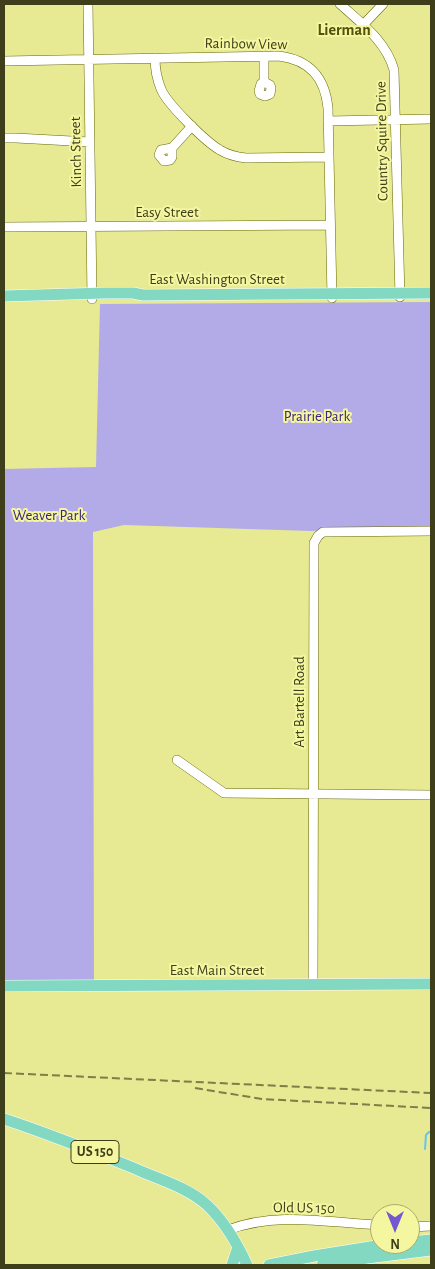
<!DOCTYPE html>
<html>
<head>
<meta charset="utf-8">
<style>
	body { margin:0 }
	#map { position:relative; width:435px; height:1269px; overflow:hidden; background:#e7e993; font-family:"Alegreya Sans",sans-serif }
	canvas { display:block }
	.frame { position:absolute; inset:0; border:5px solid #3e3e1b; pointer-events:none }
	.north { position:absolute; left:370px; top:1204px; width:50px; height:50px; box-sizing:border-box; background:#f4f6a0; border:1px solid #abac6b; border-radius:50%; rotate:180deg; font-size:14px; font-weight:700; line-height:20px; text-align:center; color:#3e3e1b }
	.north::after { content:''; display:block; margin:auto; width:18px; height:22px; background:#7458d2; clip-path:polygon(50% 0,100% 100%,50% 72%,0 100%) }
</style>
</head>
<body>
<div id="map">
<canvas width="435" height="1269"></canvas>
<div class="frame"></div>
<div class="north">N</div>
</div>
<script>
const context = document.querySelector('canvas').getContext('2d');
context.lineJoin = 'round';
function paint(path, color) {
  context.fillStyle = color;
  context.fill(path, 'evenodd');
}
function strokePath(path, color, width, dash) {
  context.strokeStyle = color;
  context.lineWidth = width;
  context.lineCap = dash ? 'butt' : 'round';
  context.setLineDash(dash || []);
  context.stroke(path);
}
function write(font, color, halo, rows, align = 'center') {
  context.font = font + ' "Alegreya Sans",sans-serif';
  context.lineWidth = 4;
  context.setLineDash([]);
  context.textBaseline = 'middle';
  context.strokeStyle = halo;
  context.fillStyle = color;
  for (const [text, x, y, turn = 0] of rows) {
    context.save();
    context.translate(x, y);
    context.rotate((+turn || 0) * Math.PI / 180);
    context.textAlign = isNaN(turn) ? turn : align;
    if (halo) context.strokeText(text, 0, 0);
    context.fillText(text, 0, 0);
    context.restore();
  }
}
paint(new Path2D(`
	M 431,302 L 431,527 L 311,531 L 124,525 L 93,532 L 94,985 L 4,985 L 4,469 L 96,467 L 100,304 Z`), '#b2abe8');
strokePath(new Path2D(`
	M 425,1149 L 426,1135 L 429,1132 L 431,1132`), '#60c7f4', 2);
const minor = new Path2D(`
	M 88,4 L 92,299
	M 340,4 C 361,23 386,41 394,70 L 400,297
	M 363,25 L 383,4
	M 264,56 L 264,82
	M 155,58 C 155,69 157,79 161,89 C 167,104 206,142 220,150 C 228,155 237,157 246,158 L 329,157
	M 4,61 L 279,56 C 310,60 325,78 328,108 L 332,298
	M 264,82 L 270,85 L 271,88 L 270,94 L 265,96 L 260,94 L 259,91 L 261,84 Z
	M 328,121 L 431,119
	M 4,138 L 16,138 L 90,142
	M 172,148 L 172,157 L 170,160 L 164,161 L 159,155 L 161,150 Z
	M 172,148 L 192,126
	M 4,227 L 330,225
	M 177,760 L 224,793 L 431,795
	M 313,984 L 314,543 L 318,536 L 323,532 L 431,531
	M 410,1227 L 431,1226
	M 228,1230 C 277,1211 330,1223 380,1225`);
const major = new Path2D(`
	M 4,296 L 105,293 L 133,293 L 143,295 L 431,293
	M 4,986 L 431,984
	M 4,1119 C 49,1134 92,1151 136,1169 C 160,1180 187,1187 207,1205 C 225,1222 237,1243 247,1265
	M 410,1242 L 431,1240
	M 232,1265 L 238,1247
	M 269,1265 L 314,1256 L 389,1244
	M 322,1265 L 367,1258 L 431,1250`);
strokePath(minor, '#686803', 10);
strokePath(major, '#fff', 12);
strokePath(minor, '#fff', 9);
strokePath(major, '#82d8c1', 11);
strokePath(new Path2D(`
	M 4,1073 L 431,1093
	M 195,1088 L 262,1099 L 431,1108`), '#7d7e48', 2, [8, 4]);
for (const [x, y, w] of [
	[95,1152,48]
]) {
  const box = new Path2D();
  box.roundRect(x - w / 2, y - 11.5, w, 23, 4);
  context.fillStyle = '#f4f6a0';
  context.fill(box);
  strokePath(box, '#3e3e1b', 1);
}
write('bold 14px', '#3e3e1b', null, [
	["US 150",95,1152]
]);
write('15px', '#3e3e1b', '#f4f6a0', [
	["Rainbow View",246,44,1],
	["Country Squire Drive",382,141,-91],
	["Kinch Street",76,152,-91],
	["Easy Street",167,212],
	["East Washington Street",217,279],
	["Art Bartell Road",299,702,-90],
	["East Main Street",217,970],
	["Old US 150",304,1208,1]
]);
write('15px', '#3d247f', '#f4f6a0', [
	["Prairie Park",317,416],
	["Weaver Park",49,515]
]);
write('bold 16px', '#52520c', '#f4f6a0', [
	["Lierman",344,30]
]);
</script>
</body>
</html>
